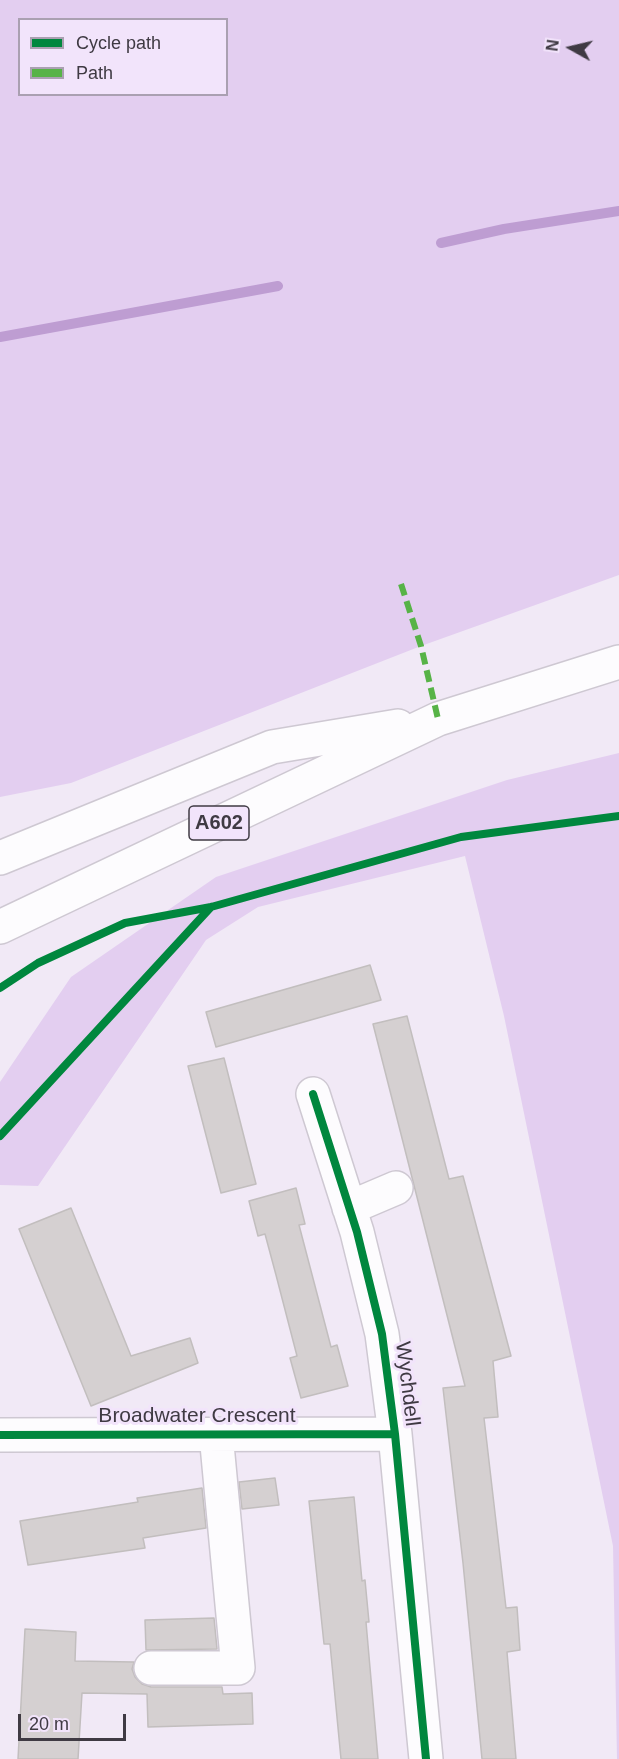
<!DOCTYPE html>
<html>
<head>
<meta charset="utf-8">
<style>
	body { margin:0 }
	#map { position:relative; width:619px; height:1759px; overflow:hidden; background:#f1e9f6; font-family:Arial,sans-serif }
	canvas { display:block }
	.legend { position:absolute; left:18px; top:18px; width:210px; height:78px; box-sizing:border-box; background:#f2e4fb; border:2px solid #aaa0b1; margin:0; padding:8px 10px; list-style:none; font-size:18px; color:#3f3a43 }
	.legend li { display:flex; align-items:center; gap:12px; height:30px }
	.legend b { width:30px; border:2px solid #aaa0b1 }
	.north { position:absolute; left:541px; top:18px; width:60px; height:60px; -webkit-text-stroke:4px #f2e4fb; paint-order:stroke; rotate:278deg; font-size:16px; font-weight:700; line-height:24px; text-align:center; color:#3f3a43 }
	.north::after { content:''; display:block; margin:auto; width:21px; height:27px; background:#3f3a43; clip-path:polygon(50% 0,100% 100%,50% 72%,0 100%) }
	.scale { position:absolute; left:18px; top:1714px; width:108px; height:27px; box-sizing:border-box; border:3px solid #3f3a43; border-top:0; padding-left:8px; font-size:18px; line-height:21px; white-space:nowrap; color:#3f3a43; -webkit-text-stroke:4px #f2e4fb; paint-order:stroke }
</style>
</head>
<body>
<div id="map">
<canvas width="619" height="1759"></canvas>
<ul class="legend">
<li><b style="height:8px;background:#00873e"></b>Cycle path</li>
<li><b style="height:8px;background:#57b347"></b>Path</li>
</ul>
<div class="north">N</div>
<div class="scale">20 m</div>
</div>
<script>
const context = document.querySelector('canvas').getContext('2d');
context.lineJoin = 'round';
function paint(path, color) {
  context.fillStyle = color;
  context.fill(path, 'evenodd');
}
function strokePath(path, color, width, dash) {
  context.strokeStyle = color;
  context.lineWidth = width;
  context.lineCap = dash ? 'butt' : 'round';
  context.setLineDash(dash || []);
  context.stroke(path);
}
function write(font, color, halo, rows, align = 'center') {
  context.font = font + ' Arial,sans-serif';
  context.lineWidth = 6;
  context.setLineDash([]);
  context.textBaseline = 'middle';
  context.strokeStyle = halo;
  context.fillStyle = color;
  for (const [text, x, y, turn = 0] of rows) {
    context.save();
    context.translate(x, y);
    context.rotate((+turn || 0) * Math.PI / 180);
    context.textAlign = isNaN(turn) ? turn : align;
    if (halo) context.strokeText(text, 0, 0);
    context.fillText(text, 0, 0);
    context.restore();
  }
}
paint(new Path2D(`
	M 0,0 L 619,0 L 619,575 L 421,646 L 71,783 L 0,797 ZM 20,20 L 226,20 L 226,94 L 20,94 Z
	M 619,753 L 619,1759 L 617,1759 L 613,1546 L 504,1016 L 465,856 L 258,907 L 206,940 L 38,1186 L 0,1185 L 0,1082 L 71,977 L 216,877 L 507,780 Z`), '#e3cef0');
strokePath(new Path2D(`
	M 441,243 L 504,229 L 619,211
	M 0,337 L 278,286`), '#be9dd2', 10);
const building = new Path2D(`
	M 370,965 L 381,1000 L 216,1047 L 206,1012 Z
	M 407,1016 L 449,1179 L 463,1176 L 511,1356 L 493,1361 L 498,1417 L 484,1418 L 506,1608 L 517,1607 L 520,1650 L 507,1652 L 516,1759 L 482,1759 L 463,1563 L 443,1388 L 465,1386 L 373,1024 Z
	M 224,1058 L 256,1184 L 221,1193 L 188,1066 Z
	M 296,1188 L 305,1224 L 299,1225 L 331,1347 L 337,1345 L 348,1386 L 301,1398 L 290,1358 L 297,1356 L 276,1275 L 265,1234 L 258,1236 L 249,1201 Z
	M 71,1208 L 131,1356 L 190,1338 L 198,1363 L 91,1406 L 19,1229 Z
	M 275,1478 L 279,1505 L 242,1509 L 239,1482 Z
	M 202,1488 L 206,1528 L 143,1538 L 145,1548 L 28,1565 L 20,1521 L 138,1502 L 137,1498 Z
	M 354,1497 L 362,1581 L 365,1580 L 369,1622 L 366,1622 L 378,1759 L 341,1759 L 330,1644 L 324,1644 L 309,1501 Z
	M 214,1618 L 217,1649 L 146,1650 L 145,1620 Z
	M 25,1629 L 76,1632 L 75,1661 L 134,1662 L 132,1669 L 135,1677 L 142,1684 L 151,1687 L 222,1687 L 223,1694 L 252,1693 L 253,1724 L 148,1727 L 147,1694 L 82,1693 L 78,1759 L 18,1759 Z`);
paint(building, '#d5d0d1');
strokePath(building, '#c2bebe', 1.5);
const minor = new Path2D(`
	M 313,1094 L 357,1232 L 382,1334 L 395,1434 L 426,1759
	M 349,1208 L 396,1188
	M 0,1435 L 395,1434
	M 151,1668 L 238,1668 L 216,1434`);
const highway = new Path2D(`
	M 0,858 L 272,747 L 398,726
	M 0,927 L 438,719 L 619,662`);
strokePath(minor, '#cec8d2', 36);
strokePath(highway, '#cec8d2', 36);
strokePath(minor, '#fdfcfe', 33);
strokePath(highway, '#fdfcfe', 33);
strokePath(new Path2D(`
	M 401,584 L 421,646 L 438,719`), '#57b347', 6, [12, 6]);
strokePath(new Path2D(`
	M 0,988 L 38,963 L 125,923 L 211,907 L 461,837 L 619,816
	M 313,1094 L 357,1232 L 382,1334 L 395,1434 L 426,1759
	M 0,1136 L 211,907
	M 0,1435 L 395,1434`), '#00873e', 8);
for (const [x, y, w] of [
	[219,823,60]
]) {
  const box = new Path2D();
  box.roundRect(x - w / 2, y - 17, w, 34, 4.5);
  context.fillStyle = '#f2e4fb';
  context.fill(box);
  strokePath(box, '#3f3a43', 1.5);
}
write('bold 20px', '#3f3a43', null, [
	["A602",219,823]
]);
write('21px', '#3f3a43', '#f2e4fb', [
	["Wychdell",407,1384,83],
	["Broadwater Crescent",197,1416]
]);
</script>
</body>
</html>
